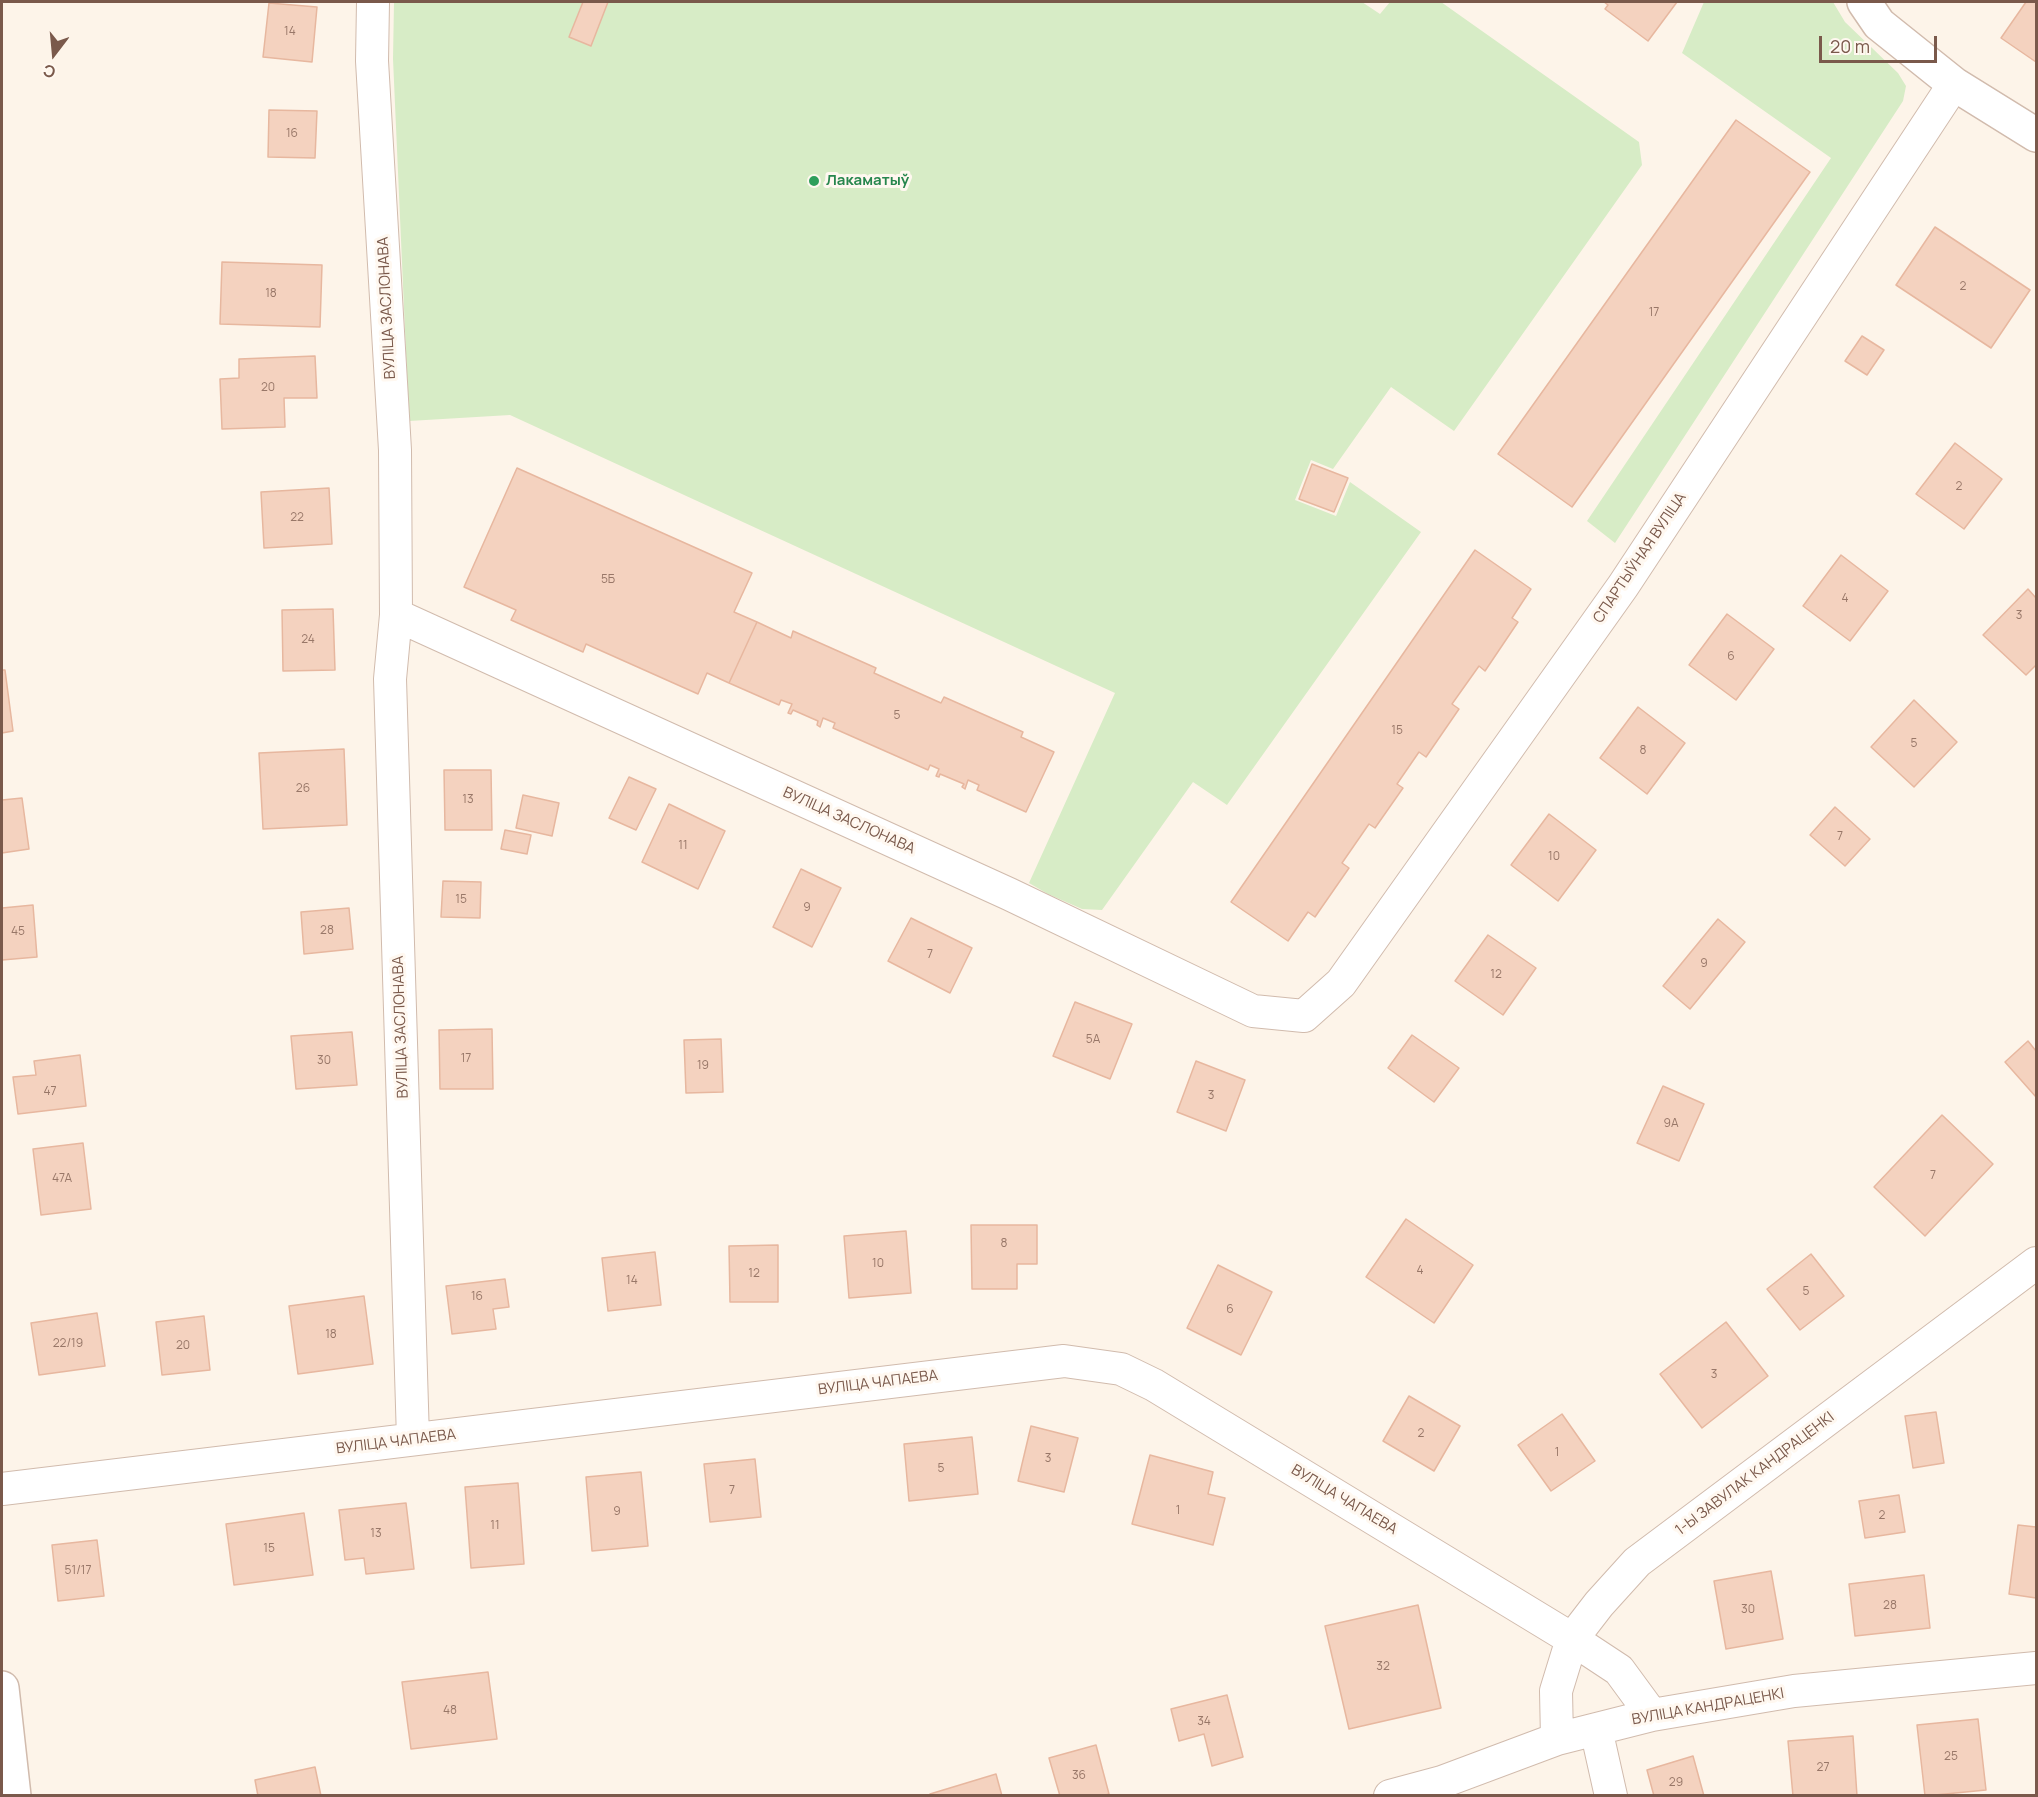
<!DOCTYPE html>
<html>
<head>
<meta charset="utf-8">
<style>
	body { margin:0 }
	#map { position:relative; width:2038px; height:1797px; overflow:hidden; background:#fdf4e9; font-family:Manrope,sans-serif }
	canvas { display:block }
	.frame { position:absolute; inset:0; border:3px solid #7a594b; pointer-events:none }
	.north { position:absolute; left:24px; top:24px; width:60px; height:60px; -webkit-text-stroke:4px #fff8f0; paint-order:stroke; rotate:196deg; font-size:16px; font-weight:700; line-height:24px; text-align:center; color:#7a594b }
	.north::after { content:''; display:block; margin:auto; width:21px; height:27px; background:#7a594b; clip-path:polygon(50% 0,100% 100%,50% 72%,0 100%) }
	.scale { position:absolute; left:1819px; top:36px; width:118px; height:27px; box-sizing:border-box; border:3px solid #7a594b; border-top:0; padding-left:8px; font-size:18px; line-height:21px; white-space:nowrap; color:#7a594b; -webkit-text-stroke:4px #fff8f0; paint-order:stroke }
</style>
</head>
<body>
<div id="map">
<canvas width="2038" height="1797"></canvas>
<div class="frame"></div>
<div class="north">С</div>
<div class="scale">20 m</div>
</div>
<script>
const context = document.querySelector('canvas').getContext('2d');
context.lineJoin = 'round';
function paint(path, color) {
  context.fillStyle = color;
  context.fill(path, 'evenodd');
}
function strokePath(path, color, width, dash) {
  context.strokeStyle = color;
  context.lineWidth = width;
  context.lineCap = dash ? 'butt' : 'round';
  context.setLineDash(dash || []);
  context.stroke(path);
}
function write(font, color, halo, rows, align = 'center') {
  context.font = font + ' Manrope,sans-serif';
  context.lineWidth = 6;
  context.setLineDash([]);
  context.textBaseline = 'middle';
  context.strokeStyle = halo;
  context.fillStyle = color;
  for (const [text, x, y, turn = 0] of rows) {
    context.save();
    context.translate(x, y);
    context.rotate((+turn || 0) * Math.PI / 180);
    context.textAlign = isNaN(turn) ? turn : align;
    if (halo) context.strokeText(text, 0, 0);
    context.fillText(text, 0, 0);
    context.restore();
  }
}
paint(new Path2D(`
	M 394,2 L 1362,2 L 1380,14 L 1390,2 L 1441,2 L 1639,142 L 1642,165 L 1454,431 L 1391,387 L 1333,469 L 1311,460 L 1295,500 L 1336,516 L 1350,482 L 1421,532 L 1227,805 L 1193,782 L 1102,910 L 1082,909 L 1048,894 L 1029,883 L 1115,693 L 510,415 L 409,421 L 393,59 Z
	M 1704,2 L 1833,2 L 1845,22 L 1898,73 L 1906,86 L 1903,101 L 1615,543 L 1587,521 L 1831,158 L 1682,53 Z`), '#d7ecc6');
const building = new Path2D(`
	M 583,2 L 608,2 L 591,46 L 569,37 Z
	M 1604,2 L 1677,2 L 1648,41 L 1605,9 L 1608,5 Z
	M 2026,2 L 2036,2 L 2036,62 L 2001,38 Z
	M 269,3 L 317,7 L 312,62 L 263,57 Z
	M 269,110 L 317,111 L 315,158 L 268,157 Z
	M 1736,120 L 1810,172 L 1572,507 L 1498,454 Z
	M 1935,227 L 2030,290 L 1991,348 L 1896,285 Z
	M 222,262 L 322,265 L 320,327 L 220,324 Z
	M 1862,336 L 1884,350 L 1867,375 L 1845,361 Z
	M 315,356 L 317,398 L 284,398 L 285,427 L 222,429 L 220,379 L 239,378 L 239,359 Z
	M 1955,443 L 2002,479 L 1964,529 L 1916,494 Z
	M 1312,464 L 1348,478 L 1334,512 L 1299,499 Z
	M 517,468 L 752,573 L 734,612 L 757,622 L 729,683 L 707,673 L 698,694 L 586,644 L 583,652 L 511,620 L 516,610 L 464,587 Z
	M 329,488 L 332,544 L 264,548 L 261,492 Z
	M 1475,550 L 1531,589 L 1512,618 L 1518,622 L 1485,671 L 1479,666 L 1452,704 L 1459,709 L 1426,757 L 1419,752 L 1397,784 L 1403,788 L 1375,828 L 1369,824 L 1342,863 L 1349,868 L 1315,917 L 1308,912 L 1288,941 L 1231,902 Z
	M 1841,555 L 1888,591 L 1850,641 L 1803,606 Z
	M 2028,589 L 2036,598 L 2036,665 L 2026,675 L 1983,635 Z
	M 333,609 L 335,670 L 283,671 L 282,610 Z
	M 1727,614 L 1774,649 L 1736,700 L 1689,665 Z
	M 757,622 L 791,638 L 793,631 L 876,668 L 874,673 L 941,703 L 944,697 L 1023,732 L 1021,737 L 1054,752 L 1026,812 L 977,790 L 979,785 L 968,780 L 965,789 L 962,787 L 964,784 L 940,774 L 939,777 L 936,776 L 939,769 L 930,765 L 928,770 L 833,728 L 835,723 L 823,718 L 820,727 L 817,725 L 818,721 L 793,710 L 791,714 L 788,713 L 792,704 L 781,700 L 779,705 L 729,683 Z
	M 2,670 L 5,670 L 13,731 L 2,733 Z
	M 1914,700 L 1957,742 L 1914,787 L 1871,747 Z
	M 1638,707 L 1685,743 L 1647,794 L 1600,758 Z
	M 344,749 L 347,825 L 263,829 L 259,753 Z
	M 444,770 L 491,770 L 492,830 L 445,830 Z
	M 629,777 L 656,789 L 636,830 L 609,818 Z
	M 523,795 L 559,803 L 552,836 L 516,828 Z
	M 22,798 L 29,849 L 2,853 L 2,800 Z
	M 669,804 L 725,831 L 698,889 L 642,862 Z
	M 1835,807 L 1870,839 L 1845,866 L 1810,835 Z
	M 1549,814 L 1596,850 L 1558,901 L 1511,865 Z
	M 505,830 L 531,835 L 527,854 L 501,849 Z
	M 801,869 L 841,888 L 812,947 L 773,927 Z
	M 443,881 L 481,882 L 480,918 L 441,917 Z
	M 33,905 L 37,957 L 2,960 L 2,908 Z
	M 349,908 L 353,949 L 304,954 L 301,912 Z
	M 911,918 L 972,948 L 950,993 L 888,961 Z
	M 1718,919 L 1745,942 L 1690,1009 L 1663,986 Z
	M 1488,935 L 1536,968 L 1503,1015 L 1455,981 Z
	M 1075,1002 L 1132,1024 L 1110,1079 L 1053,1056 Z
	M 492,1029 L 493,1089 L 440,1089 L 439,1030 Z
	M 352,1032 L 357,1085 L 296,1089 L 291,1036 Z
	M 1412,1035 L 1459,1068 L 1434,1102 L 1388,1068 Z
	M 721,1039 L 723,1092 L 686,1093 L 684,1040 Z
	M 2028,1041 L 2036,1051 L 2036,1097 L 2005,1062 Z
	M 80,1055 L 86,1106 L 18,1114 L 13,1077 L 36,1075 L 34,1061 Z
	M 1196,1061 L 1245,1080 L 1226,1131 L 1177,1112 Z
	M 1663,1086 L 1704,1104 L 1679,1161 L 1637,1143 Z
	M 1942,1115 L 1993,1164 L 1925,1236 L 1874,1187 Z
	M 83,1143 L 91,1209 L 41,1215 L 33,1149 Z
	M 1406,1219 L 1473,1265 L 1434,1323 L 1366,1277 Z
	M 971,1225 L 1037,1225 L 1037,1264 L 1017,1264 L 1017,1289 L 972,1289 Z
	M 906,1231 L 911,1293 L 849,1298 L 844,1236 Z
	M 778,1245 L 778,1302 L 730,1302 L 729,1246 Z
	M 655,1252 L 661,1305 L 608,1311 L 602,1258 Z
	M 1811,1254 L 1844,1296 L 1800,1330 L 1767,1289 Z
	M 1218,1265 L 1272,1292 L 1241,1355 L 1187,1328 Z
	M 505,1279 L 509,1307 L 493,1309 L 496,1329 L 452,1334 L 446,1286 Z
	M 364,1296 L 373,1364 L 298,1374 L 289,1306 Z
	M 97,1313 L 105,1366 L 39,1375 L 31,1323 Z
	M 204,1316 L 210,1370 L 162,1375 L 156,1322 Z
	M 1726,1322 L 1768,1376 L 1702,1428 L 1660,1374 Z
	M 1409,1396 L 1460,1426 L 1434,1471 L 1383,1441 Z
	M 1936,1412 L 1944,1463 L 1913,1468 L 1905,1416 Z
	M 1562,1414 L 1595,1461 L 1551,1491 L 1518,1445 Z
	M 1031,1426 L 1078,1438 L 1064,1492 L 1018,1481 Z
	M 972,1437 L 978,1494 L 909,1501 L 904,1444 Z
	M 1150,1455 L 1213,1472 L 1208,1494 L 1225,1498 L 1213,1545 L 1132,1524 Z
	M 755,1459 L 761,1517 L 710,1522 L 704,1464 Z
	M 641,1472 L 648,1546 L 592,1551 L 586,1477 Z
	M 518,1483 L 524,1564 L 471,1568 L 465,1487 Z
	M 1899,1495 L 1905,1532 L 1865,1538 L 1859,1501 Z
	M 406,1503 L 414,1569 L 366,1574 L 364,1558 L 345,1560 L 339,1510 Z
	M 304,1513 L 313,1575 L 234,1585 L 226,1524 Z
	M 2018,1525 L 2036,1527 L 2036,1598 L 2009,1594 Z
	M 97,1540 L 104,1596 L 58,1601 L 52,1545 Z
	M 1771,1571 L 1783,1639 L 1726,1649 L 1714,1581 Z
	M 1924,1575 L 1930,1628 L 1855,1636 L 1849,1584 Z
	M 1418,1605 L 1441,1708 L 1349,1729 L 1325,1626 Z
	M 488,1672 L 497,1739 L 411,1749 L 402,1682 Z
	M 1227,1695 L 1243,1757 L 1212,1766 L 1204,1734 L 1179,1741 L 1171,1709 Z
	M 1978,1719 L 1986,1790 L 1925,1796 L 1917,1725 Z
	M 1853,1736 L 1857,1796 L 1793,1796 L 1788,1741 Z
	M 1096,1745 L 1109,1794 L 1102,1796 L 1060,1796 L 1049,1758 Z
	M 1693,1756 L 1704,1796 L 1654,1796 L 1647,1770 Z
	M 315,1767 L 321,1796 L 258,1796 L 255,1780 Z
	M 996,1774 L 1002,1796 L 931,1796 L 930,1794 Z`);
paint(building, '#f4d2bf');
strokePath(building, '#e7b79f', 1.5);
const minor = new Path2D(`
	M 373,2 L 372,61 L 395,450 L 396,615 L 390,679 L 413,1439
	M 396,615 L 1009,894 L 1253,1011 L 1304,1016 L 1341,983 L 1623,586 L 1954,84
	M 2,1489 L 1064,1361 L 1121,1369 L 1154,1385 L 1572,1639 L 1619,1670 L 1652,1715
	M 1596,1729 L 1611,1796
	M 1557,1739 L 1556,1691 L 1572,1639 L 1599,1604 L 1637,1562 L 2036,1263
	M 1390,1796 L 1442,1782 L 1557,1739 L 1652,1715 L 1794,1691 L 2036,1668`);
const tertiary = new Path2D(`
	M 1864,2 L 1879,24 L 1954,84 L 2036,135
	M 2,1688 L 14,1796`);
strokePath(minor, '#d1bbad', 34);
strokePath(tertiary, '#d1bbad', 36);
strokePath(minor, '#fff', 32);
strokePath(tertiary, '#fff', 33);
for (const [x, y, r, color] of [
	[814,181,6,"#2e9e5b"]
]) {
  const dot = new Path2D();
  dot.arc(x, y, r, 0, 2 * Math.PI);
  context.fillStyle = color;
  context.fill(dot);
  strokePath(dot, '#fff8f0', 2);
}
write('12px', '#987768', null, [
	["14",290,32],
	["16",292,134],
	["2",1963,287],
	["18",271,294],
	["17",1654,313],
	["20",268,388],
	["2",1959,487],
	["22",297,518],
	["5Б",608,580],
	["4",1845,599],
	["3",2019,616],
	["24",308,640],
	["6",1731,657],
	["5",897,716],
	["15",1397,731],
	["5",1914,744],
	["8",1643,751],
	["26",303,789],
	["13",468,800],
	["7",1840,837],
	["11",683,846],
	["10",1554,857],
	["15",461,900],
	["9",807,908],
	["28",327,931],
	["45",18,932],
	["7",930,955],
	["9",1704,964],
	["12",1496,975],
	["5А",1093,1040],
	["17",466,1059],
	["30",324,1061],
	["19",703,1066],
	["47",50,1092],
	["3",1211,1096],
	["9А",1671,1124],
	["7",1933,1176],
	["47А",62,1179],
	["8",1004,1244],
	["10",878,1264],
	["4",1420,1271],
	["12",754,1274],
	["14",632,1281],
	["5",1806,1292],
	["16",477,1297],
	["6",1230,1310],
	["18",331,1335],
	["22/19",68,1344],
	["20",183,1346],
	["3",1714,1375],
	["2",1421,1434],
	["1",1557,1453],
	["3",1048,1459],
	["5",941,1469],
	["7",732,1491],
	["1",1178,1511],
	["9",617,1512],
	["2",1882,1516],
	["11",495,1526],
	["13",376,1534],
	["15",269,1549],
	["51/17",78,1571],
	["28",1890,1606],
	["30",1748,1610],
	["32",1383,1667],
	["48",450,1711],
	["34",1204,1722],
	["25",1951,1757],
	["27",1823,1768],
	["36",1079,1776],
	["29",1676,1783]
]);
write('bold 15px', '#27864d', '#fff8f0', [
	["Лакаматыў",826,181]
], 'left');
write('15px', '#7a594b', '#fff8f0', [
	["ВУЛІЦА ЗАСЛОНАВА",387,308,-93],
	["СПАРТЫЎНАЯ ВУЛІЦА",1640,558,-56],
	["ВУЛІЦА ЗАСЛОНАВА",849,821,24],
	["ВУЛІЦА ЗАСЛОНАВА",401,1027,-92],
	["ВУЛІЦА ЧАПАЕВА",878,1383,-7],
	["ВУЛІЦА ЧАПАЕВА",396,1442,-7],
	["1-Ы ЗАВУЛАК КАНДРАЦЕНКІ",1755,1474,-37],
	["ВУЛІЦА ЧАПАЕВА",1344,1500,31],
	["ВУЛІЦА КАНДРАЦЕНКІ",1708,1707,-10]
]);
</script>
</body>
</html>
